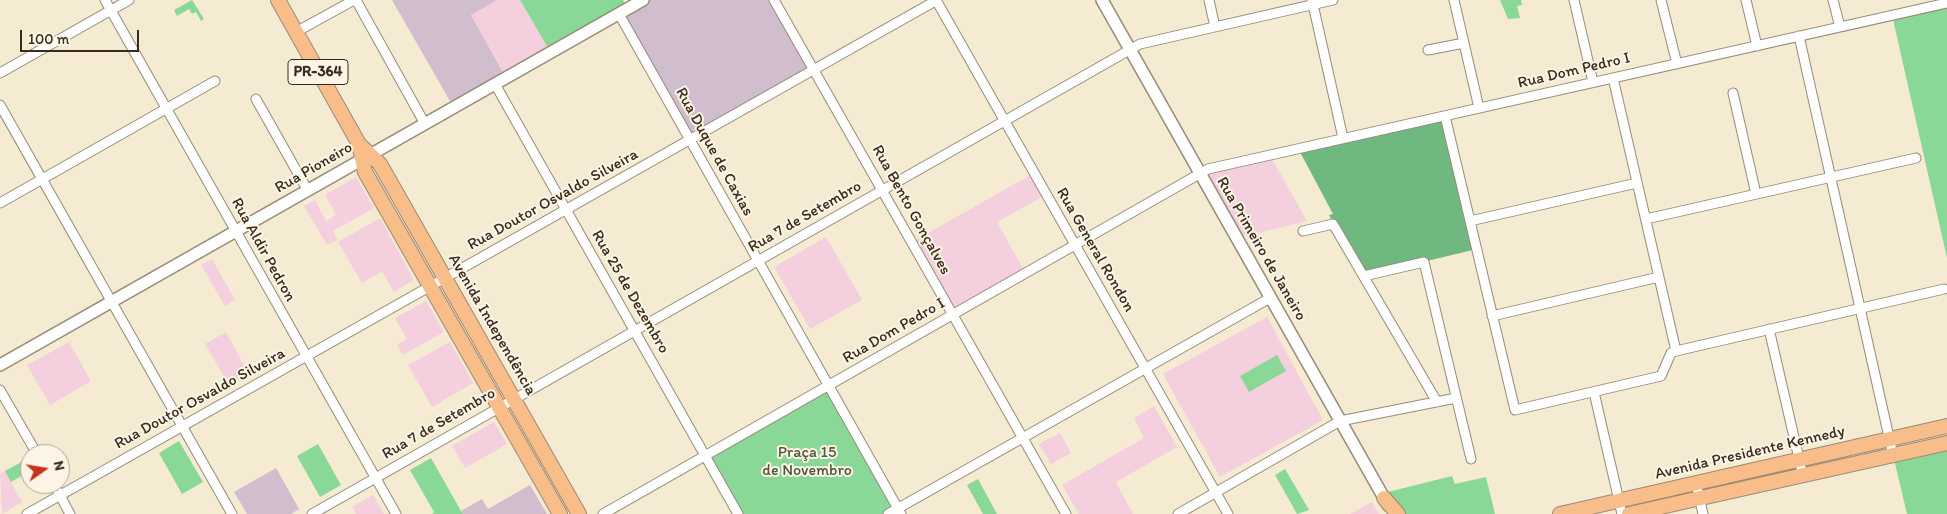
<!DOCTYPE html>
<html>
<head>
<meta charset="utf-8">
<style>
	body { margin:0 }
	#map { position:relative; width:1947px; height:514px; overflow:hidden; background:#f4ebd2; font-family:Itim,sans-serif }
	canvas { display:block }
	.north { position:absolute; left:20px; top:444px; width:50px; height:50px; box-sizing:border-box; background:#fcf5e5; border:1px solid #afa495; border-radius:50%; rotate:77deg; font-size:14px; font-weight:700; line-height:20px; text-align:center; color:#3b2a1e }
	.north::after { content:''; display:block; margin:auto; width:18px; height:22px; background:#c8321e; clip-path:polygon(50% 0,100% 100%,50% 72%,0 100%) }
	.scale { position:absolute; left:20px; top:30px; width:119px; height:22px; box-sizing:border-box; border:2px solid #3b2a1e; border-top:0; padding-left:6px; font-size:15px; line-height:18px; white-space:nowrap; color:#3b2a1e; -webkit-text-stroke:4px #fcf5e5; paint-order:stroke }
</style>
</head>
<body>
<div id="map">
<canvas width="1947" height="514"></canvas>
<div class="north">N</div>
<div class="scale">100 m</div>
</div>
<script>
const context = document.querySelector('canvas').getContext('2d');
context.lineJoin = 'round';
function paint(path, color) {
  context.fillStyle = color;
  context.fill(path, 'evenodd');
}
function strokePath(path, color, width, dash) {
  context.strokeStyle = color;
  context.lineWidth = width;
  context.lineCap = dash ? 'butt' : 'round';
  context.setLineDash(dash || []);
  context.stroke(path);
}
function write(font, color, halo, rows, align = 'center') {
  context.font = font + ' Itim,sans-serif';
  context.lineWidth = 4;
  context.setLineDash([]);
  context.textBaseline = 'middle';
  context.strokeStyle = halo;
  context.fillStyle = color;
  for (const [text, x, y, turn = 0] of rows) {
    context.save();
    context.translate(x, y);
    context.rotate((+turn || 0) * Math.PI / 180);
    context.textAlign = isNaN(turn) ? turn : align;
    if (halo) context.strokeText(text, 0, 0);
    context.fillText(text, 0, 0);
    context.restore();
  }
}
paint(new Path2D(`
	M 497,0 L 520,0 L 551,53 L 506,78 L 471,15 Z
	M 1270,155 L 1307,221 L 1237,238 L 1200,173 Z
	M 1034,173 L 1047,194 L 997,222 L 1026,274 L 953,315 L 912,242 Z
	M 356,177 L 374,208 L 333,231 L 337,240 L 327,245 L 304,206 L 315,200 L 326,221 L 336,215 L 325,195 Z
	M 380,218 L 414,280 L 394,292 L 382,271 L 362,283 L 338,242 Z
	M 826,237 L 862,300 L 810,329 L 774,267 Z
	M 212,259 L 235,300 L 225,306 L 201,265 Z
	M 426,301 L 444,332 L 403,355 L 397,345 L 407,339 L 395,318 Z
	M 1267,317 L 1323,420 L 1220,477 L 1163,374 Z
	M 226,332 L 249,374 L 229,385 L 205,344 Z
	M 69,342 L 91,381 L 50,405 L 27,365 Z
	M 450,342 L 473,383 L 432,407 L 408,365 Z
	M 1154,406 L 1177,447 L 1116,482 L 1133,514 L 1079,514 L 1062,485 L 1144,438 L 1134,418 Z
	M 494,422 L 507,444 L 465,468 L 452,446 Z
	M 1060,433 L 1071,453 L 1051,464 L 1039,444 Z
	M 5,471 L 22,502 L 2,514 L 0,474 Z
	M 373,495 L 384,514 L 356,514 L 352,507 Z
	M 1372,502 L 1379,514 L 1350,514 Z`), '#f4cfdd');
paint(new Path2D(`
	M 392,0 L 497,0 L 471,15 L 506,78 L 454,108 Z
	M 643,0 L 774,0 L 814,70 L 690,140 L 619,14 Z
	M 276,468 L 299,509 L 291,514 L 247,514 L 234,492 Z
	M 530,485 L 547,514 L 463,514 L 461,511 L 482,499 L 488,509 Z`), '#d0bdcd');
paint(new Path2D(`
	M 192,0 L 204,19 L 201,21 L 196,12 L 192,14 L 189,9 L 177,16 L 174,10 Z
	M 520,0 L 623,0 L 628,9 L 551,53 Z
	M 1500,0 L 1521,0 L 1522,5 L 1517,6 L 1520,18 L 1508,19 Z
	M 1947,3 L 1947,258 L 1892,15 Z
	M 1277,355 L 1286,371 L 1249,392 L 1240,376 Z
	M 829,385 L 898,508 L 888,514 L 738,514 L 705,456 Z
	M 179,441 L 203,482 L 182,494 L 159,453 Z
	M 318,444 L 341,485 L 320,497 L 297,456 Z
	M 1947,447 L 1947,514 L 1907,514 L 1894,459 Z
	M 431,458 L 461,511 L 463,514 L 432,514 L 434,512 L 410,470 Z
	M 25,460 L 30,471 L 11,482 L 5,471 Z
	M 1285,469 L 1309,510 L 1297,514 L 1275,475 Z
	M 1452,476 L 1455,484 L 1486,477 L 1495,514 L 1403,514 L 1384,493 Z
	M 978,479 L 997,514 L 983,514 L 967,485 Z`), '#8ad897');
paint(new Path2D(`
	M 1445,116 L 1477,249 L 1364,276 L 1333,223 L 1329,215 L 1333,214 L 1300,152 Z`), '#6fb880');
const minor = new Path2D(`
	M 105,0 L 396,514
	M 356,0 L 425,124
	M 774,0 L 1066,514
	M 936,0 L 1228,514
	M 1209,0 L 1215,27
	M 1312,0 L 1343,138
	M 1454,0 L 1479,108
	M 1574,0 L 1593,82
	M 1661,0 L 1677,64
	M 1746,0 L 1757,46
	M 1833,0 L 1840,27
	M 619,14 L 901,514
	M 296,32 L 354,0
	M 1799,36 L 1893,455
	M 1428,50 L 1464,43
	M 0,73 L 129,0
	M 1613,78 L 1676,351
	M 495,84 L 738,514
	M 1733,93 L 1756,194
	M 256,99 L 308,191
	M 0,105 L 232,514
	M 1445,116 L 1515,410 L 1661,376 L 1671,353 L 1676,351 L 1944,289
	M 0,203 L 215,81
	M 1646,219 L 1916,158
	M 1470,221 L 1637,183
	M 1303,231 L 1333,224 L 1437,402
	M 1364,276 L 1424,262 L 1471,459
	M 1492,316 L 1659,277
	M 1769,329 L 1803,476
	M 0,390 L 37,454
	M 1594,392 L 1622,514
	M 1696,483 L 1703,514
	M 54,484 L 70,514
	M 27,514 L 937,0
	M 312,514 L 1140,44 L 1333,0
	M 603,514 L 1208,169 L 1947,3
	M 888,514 L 1270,298
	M 1178,514 L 1340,421 L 1456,398`);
const tertiary = new Path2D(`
	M 1102,0 L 1388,505
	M 0,365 L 643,0`);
const primary = new Path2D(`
	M 278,0 L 359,144 L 380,164 L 579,514
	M 359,144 L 365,172 L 560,514
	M 1384,498 L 1398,514
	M 1560,514 L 1947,426
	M 1629,514 L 1947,443`);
strokePath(minor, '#988a78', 11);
strokePath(tertiary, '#988a78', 14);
strokePath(primary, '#988a78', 16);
strokePath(minor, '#fff', 9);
strokePath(tertiary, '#fff', 11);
strokePath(primary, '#f9bd89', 14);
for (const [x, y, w] of [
	[318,72,60]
]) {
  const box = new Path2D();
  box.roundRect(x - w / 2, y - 12.5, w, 25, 4);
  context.fillStyle = '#fcf5e5';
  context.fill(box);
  strokePath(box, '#3b2a1e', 1);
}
write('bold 15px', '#3b2a1e', null, [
	["PR-364",318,72]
]);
write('16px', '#3b2a1e', '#fcf5e5', [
	["Rua Dom Pedro I",1574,71,-13],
	["Rua Duque de Caxias",714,152,61],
	["Rua Pioneiro",314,168,-30],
	["Rua Doutor Osvaldo Silveira",553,200,-29],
	["Rua Bento Gonçalves",911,210,61],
	["Rua 7 de Setembro",805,217,-30],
	["Rua Primeiro de Janeiro",1261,249,60],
	["Rua Aldir Pedron",263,250,61],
	["Rua General Rondon",1095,250,60],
	["Rua 25 de Dezembro",630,292,60],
	["Avenida Independência",492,325,60],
	["Rua Dom Pedro I",894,331,-30],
	["Rua Doutor Osvaldo Silveira",200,399,-29],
	["Rua 7 de Setembro",439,424,-30],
	["Avenida Presidente Kennedy",1750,453,-13]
]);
write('16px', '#4f563c', '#fcf5e5', [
	["Praça 15",807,453],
	["de Novembro",807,471]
]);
</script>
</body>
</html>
